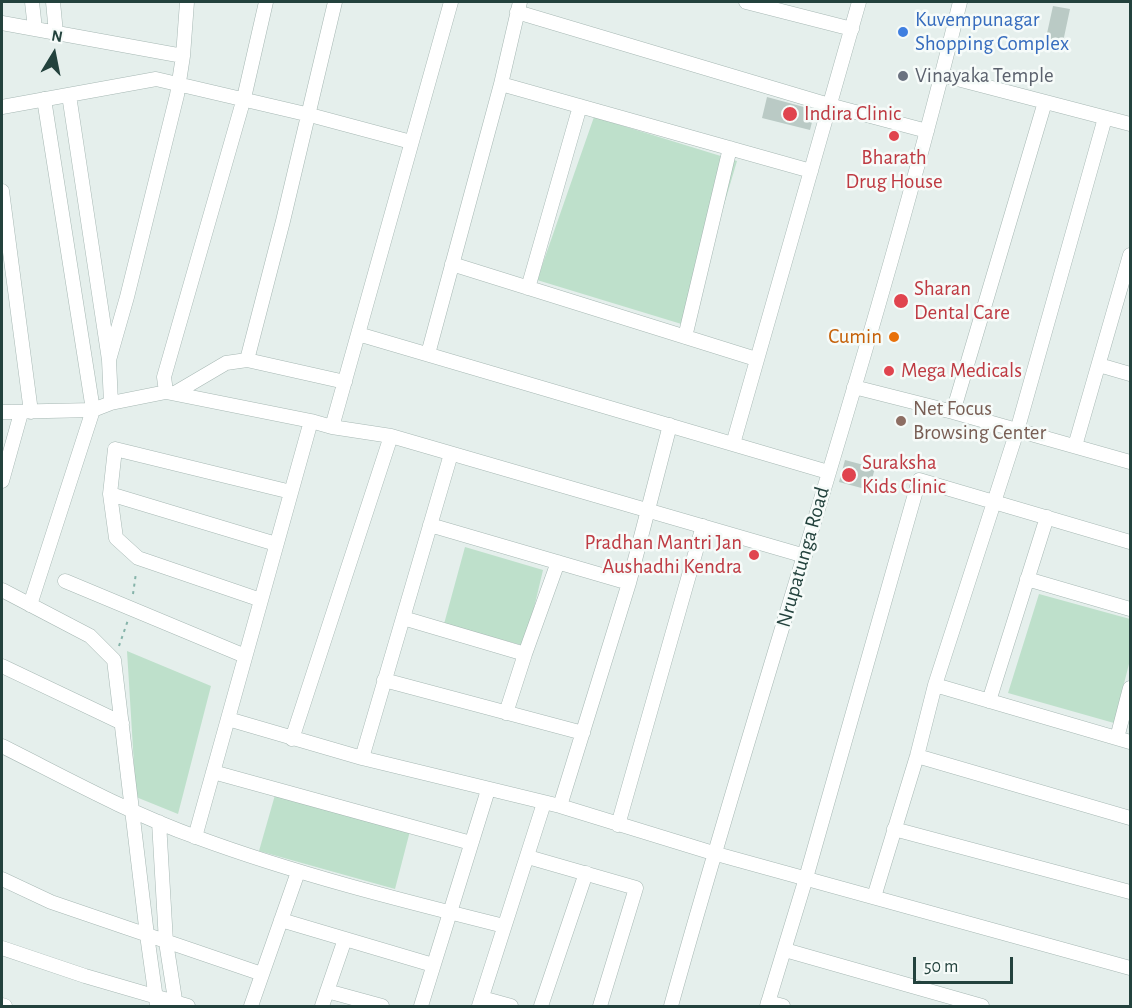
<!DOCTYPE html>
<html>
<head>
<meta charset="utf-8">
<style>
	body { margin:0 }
	#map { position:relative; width:1132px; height:1008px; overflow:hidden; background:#e5efec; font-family:"Alegreya Sans",sans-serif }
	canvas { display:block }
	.frame { position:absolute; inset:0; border:3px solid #23423d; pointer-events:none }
	.north { position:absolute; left:24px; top:24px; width:60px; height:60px; -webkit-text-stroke:4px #f6fbf9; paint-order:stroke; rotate:10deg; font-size:16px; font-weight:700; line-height:24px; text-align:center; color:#23423d }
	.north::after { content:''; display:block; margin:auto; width:21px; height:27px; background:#23423d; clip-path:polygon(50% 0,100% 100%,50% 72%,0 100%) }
	.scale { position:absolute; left:913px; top:957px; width:100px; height:27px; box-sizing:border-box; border:3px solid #23423d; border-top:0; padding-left:8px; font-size:18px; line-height:21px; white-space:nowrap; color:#23423d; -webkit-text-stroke:4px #f6fbf9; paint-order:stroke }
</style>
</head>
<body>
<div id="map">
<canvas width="1132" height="1008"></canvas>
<div class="frame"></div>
<div class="north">N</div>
<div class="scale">50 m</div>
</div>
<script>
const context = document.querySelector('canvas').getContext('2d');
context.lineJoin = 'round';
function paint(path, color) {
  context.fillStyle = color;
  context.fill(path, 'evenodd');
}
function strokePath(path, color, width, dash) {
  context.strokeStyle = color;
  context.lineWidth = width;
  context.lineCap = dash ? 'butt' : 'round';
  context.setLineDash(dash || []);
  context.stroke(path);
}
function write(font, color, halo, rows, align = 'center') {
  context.font = font + ' "Alegreya Sans",sans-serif';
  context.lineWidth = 5;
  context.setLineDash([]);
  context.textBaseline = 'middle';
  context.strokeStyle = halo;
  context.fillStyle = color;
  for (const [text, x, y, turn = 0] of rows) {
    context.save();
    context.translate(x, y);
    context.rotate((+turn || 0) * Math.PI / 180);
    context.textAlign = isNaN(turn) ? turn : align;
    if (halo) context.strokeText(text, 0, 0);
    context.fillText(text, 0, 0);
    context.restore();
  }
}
paint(new Path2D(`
	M 594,117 L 737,161 L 688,326 L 537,280 Z
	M 465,547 L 543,570 L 525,646 L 444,624 Z
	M 1039,594 L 1130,619 L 1130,660 L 1114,723 L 1008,693 Z
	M 127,651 L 211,686 L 178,814 L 136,797 Z
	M 275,795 L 410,831 L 395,889 L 259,851 Z`), '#bee0cb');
paint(new Path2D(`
	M 1053,6 L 1070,9 L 1063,42 L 1046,38 Z
	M 767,97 L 815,110 L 810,130 L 762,118 Z
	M 845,460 L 875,468 L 869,490 L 839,482 Z`), '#bacac5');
const minor = new Path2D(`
	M 32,2 L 35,29
	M 53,2 L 56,33
	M 746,2 L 852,29
	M 517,12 L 829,105 L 927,131
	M 2,23 L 183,56
	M 942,75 L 1130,124
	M 501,84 L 811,171
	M 69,95 L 109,360 L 111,403
	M 2,107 L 156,79 L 310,115 L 411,142
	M 2,191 L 31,412
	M 452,264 L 756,359
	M 528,288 L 580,106
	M 358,334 L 828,472
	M 685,337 L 730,148
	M 428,354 L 501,84 L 520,2
	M 109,360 L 127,297 L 177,95 L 183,56 L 187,2
	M 247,360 L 283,221 L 335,2
	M 1099,365 L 1130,374
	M 854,387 L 953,412 L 1130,462
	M 166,392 L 164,377 L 244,98 L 266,2
	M 175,393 L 226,363 L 247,360 L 345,382
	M 2,412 L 93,410 L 111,403 L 166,392 L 311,421
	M 953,412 L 1045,102
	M 332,427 L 391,436 L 805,556
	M 733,444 L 859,2
	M 1075,446 L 1130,255
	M 2,481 L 21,413
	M 110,494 L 276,544
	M 430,525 L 629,583
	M 1027,579 L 1130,609
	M 65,581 L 245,656
	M 2,590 L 90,636 L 114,660 L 147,935 L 157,1006
	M 261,600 L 138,558 L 116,538 L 110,494 L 115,449 L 291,492
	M 30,605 L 93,410 L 44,99
	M 403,618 L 525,654
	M 2,666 L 122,723
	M 384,680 L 583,733
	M 935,685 L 1130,742
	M 989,701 L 1047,517
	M 506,713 L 525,654 L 558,562
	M 228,719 L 362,758 L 560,806 L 713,853 L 1130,968
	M 1117,738 L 1130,688
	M 292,739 L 391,436
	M 2,746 C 66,778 129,813 196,837 C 296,874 400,900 504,926
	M 917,756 L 1130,818
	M 362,758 L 451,454
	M 213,772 L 471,843
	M 560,806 L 629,583 L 670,425
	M 159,822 L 166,942 L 176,1006
	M 618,825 L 703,526
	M 894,829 L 1130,892
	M 195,837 L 311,421 L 332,427 L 451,2
	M 528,857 L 636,888 L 600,1006
	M 2,879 L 51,902 L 262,974
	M 874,897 L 917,756 L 935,685 L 1017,431 L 1105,118
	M 281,920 L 433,965
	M 2,948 L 85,976 L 188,1006
	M 785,950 L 982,1006
	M 327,991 L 382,1006
	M 482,998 L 511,1006
	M 768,1002 L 783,1006
	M 2,1005 L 5,1006
	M 251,1006 L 298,872
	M 322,1006 L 345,939
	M 421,1006 L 488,790
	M 479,1006 L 544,803
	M 541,1006 L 586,873
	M 671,1006 C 764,671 877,340 960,2
	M 767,1006 L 806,878 L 919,480 L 1130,542`);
strokePath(minor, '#a7b8b4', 15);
strokePath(new Path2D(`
	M 133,594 L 136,573
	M 119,646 L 128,620`), '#85b3a9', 2, [3, 4.5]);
strokePath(minor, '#fff', 14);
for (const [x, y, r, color] of [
	[903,32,6,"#3f7fe0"],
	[903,76,6,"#6b7280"],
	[790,114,8,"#e0444e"],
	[894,136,6,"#e0444e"],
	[901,301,8,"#e0444e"],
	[894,337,6,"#e8710a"],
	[889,371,6,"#e0444e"],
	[901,421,6,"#8d6e63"],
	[849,475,8,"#e0444e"],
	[754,555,6,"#e0444e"]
]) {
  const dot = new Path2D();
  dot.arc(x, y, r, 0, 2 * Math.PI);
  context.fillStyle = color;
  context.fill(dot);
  strokePath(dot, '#f6fbf9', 2);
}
write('21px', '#366cbe', '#f6fbf9', [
	["Kuvempunagar",915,20],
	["Shopping Complex",915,44]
], 'left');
write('21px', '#5b616d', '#f6fbf9', [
	["Vinayaka Temple",915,76]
], 'left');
write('21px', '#be3a42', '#f6fbf9', [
	["Indira Clinic",804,114],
	["Bharath",894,158,"center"],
	["Drug House",894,182,"center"],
	["Sharan",914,289],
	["Dental Care",914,313],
	["Mega Medicals",901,371],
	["Suraksha",862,463],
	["Kids Clinic",862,487],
	["Pradhan Mantri Jan",742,543,"right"],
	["Aushadhi Kendra",742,567,"right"]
], 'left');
write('21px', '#c56008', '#f6fbf9', [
	["Cumin",882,337]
], 'right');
write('21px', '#785e54', '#f6fbf9', [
	["Net Focus",913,409],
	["Browsing Center",913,433]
], 'left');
write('21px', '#23423d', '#f6fbf9', [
	["Nrupatunga Road",803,557,-74]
]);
</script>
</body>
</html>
